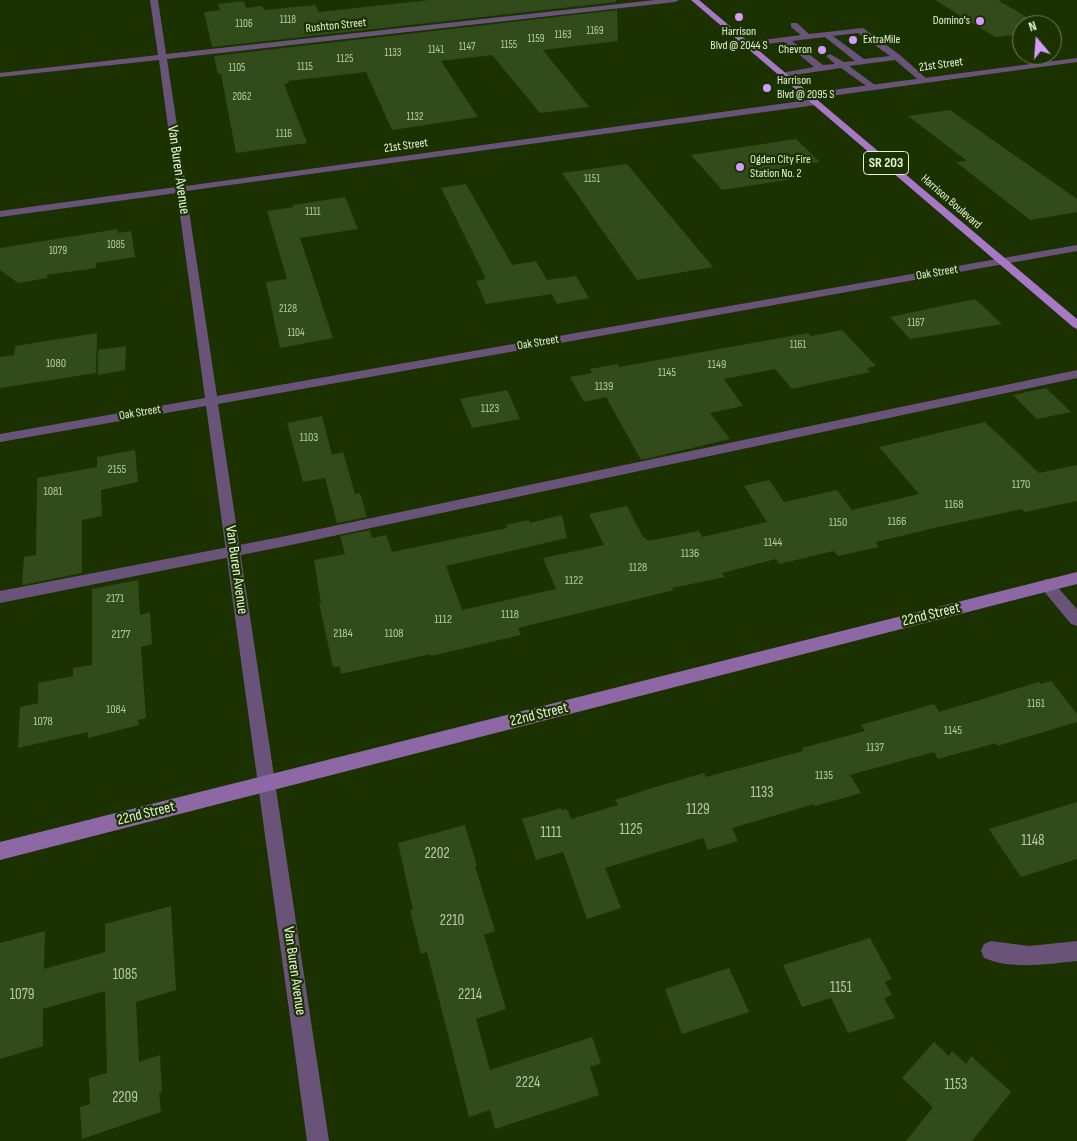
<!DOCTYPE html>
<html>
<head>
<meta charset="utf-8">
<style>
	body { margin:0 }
	#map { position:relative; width:1077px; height:1141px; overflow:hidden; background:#1b3200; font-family:"Sofia Sans Condensed",sans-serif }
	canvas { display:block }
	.north { position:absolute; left:1012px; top:15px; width:50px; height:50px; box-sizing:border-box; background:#1b3200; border:1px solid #6b7f56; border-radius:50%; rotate:342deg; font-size:14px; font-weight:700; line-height:20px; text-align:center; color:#e4f3d8 }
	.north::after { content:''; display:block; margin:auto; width:18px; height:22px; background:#d59bfa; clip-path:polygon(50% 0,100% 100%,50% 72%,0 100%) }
</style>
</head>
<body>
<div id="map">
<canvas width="1077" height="1141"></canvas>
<div class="north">N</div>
</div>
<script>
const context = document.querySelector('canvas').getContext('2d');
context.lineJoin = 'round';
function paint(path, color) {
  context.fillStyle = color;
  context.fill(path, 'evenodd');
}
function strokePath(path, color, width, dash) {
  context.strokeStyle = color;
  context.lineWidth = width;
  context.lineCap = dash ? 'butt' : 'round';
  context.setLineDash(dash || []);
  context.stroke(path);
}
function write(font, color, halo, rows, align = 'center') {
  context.font = font + ' "Sofia Sans Condensed",sans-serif';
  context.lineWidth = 4.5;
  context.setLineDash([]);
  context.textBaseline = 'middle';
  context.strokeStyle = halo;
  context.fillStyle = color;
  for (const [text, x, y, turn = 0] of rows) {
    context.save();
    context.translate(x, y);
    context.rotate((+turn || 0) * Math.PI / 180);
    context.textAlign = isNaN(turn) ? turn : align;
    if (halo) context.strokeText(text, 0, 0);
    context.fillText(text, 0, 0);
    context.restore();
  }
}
paint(new Path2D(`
	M 430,0 L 616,0 L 616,2 L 212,47 L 204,12 L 220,10 L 218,4 L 244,1 L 246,8 L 262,6 L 264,10 L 315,5 L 319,12 Z
	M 935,0 L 998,0 L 1040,25 L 1022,25 L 1022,34 L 995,37 Z
	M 617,10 L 618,41 L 543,50 L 589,107 L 540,113 L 492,55 L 441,61 L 478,117 L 392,130 L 366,72 L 288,81 L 289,83 L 284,84 L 307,143 L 236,153 L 221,74 L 218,74 L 214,56 Z
	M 950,110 L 1077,199 L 1077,212 L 1030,220 L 956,162 L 967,161 L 908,116 Z
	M 796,139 L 820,162 L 781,167 L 793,179 L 722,190 L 691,155 Z
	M 627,164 L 713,267 L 637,280 L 562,173 Z
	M 466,184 L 512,265 L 536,261 L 547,280 L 576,276 L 589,298 L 557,304 L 552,294 L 486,304 L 476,281 L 486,279 L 441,188 Z
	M 345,197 L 358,229 L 300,238 L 333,338 L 280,348 L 266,282 L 287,279 L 267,211 L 294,207 L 293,205 Z
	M 118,229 L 118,233 L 131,231 L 135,257 L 96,263 L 96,268 L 47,275 L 47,278 L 18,283 L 0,270 L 0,248 Z
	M 975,299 L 1002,324 L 910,339 L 890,317 Z
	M 842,330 L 876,366 L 867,368 L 870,372 L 792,389 L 775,369 L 724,379 L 743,406 L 710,413 L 730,439 L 641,460 L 606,397 L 584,402 L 570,377 L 592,373 L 590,369 L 618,364 L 619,367 L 808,333 L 811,336 Z
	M 97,333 L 96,373 L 0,388 L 0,357 L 14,355 L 15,346 Z
	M 126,346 L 125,370 L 98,375 L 98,350 Z
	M 1046,388 L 1071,412 L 1037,419 L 1013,395 Z
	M 507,390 L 520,419 L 472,428 L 460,399 Z
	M 322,416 L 332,455 L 343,452 L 355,494 L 360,493 L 367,517 L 337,523 L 325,478 L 303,482 L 287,423 Z
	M 985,422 L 1039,473 L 1077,465 L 1077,501 L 1025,512 L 1022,509 L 934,528 L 876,542 L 879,547 L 838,556 L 834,551 L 779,564 L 776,559 L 722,573 L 725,577 L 672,588 L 674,590 L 518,628 L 521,635 L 431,656 L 431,654 L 341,674 L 340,666 L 333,667 L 319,603 L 321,603 L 314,560 L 345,554 L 340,536 L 370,530 L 372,538 L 386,535 L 392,552 L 507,528 L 506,525 L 529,520 L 530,523 L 562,515 L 567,538 L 446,566 L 462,610 L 556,589 L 543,558 L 604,545 L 589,514 L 627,506 L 643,537 L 645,537 L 648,541 L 699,531 L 702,537 L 767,522 L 744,486 L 769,480 L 784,502 L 837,490 L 852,510 L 919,494 L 879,447 Z
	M 135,450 L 138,482 L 101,490 L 102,516 L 82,520 L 82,573 L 22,585 L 24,557 L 36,555 L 37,478 L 97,467 L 97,457 Z
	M 138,580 L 140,615 L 150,612 L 152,644 L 141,647 L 146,718 L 138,720 L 139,725 L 88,738 L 88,732 L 18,748 L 20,707 L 38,703 L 38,683 L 73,676 L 73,668 L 92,665 L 92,589 Z
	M 1051,681 L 1077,714 L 1077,722 L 997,746 L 996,743 L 938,759 L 934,752 L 850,775 L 861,793 L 815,806 L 814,804 L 732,828 L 738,841 L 708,850 L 703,838 L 605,868 L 621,908 L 587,919 L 563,852 L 536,860 L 522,819 L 561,808 L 562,810 L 567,809 L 571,819 L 618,805 L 615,800 L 662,785 L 704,773 L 706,777 L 803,751 L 802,748 L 865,731 L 861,725 L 917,709 L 934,704 L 939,712 L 1039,682 L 1041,684 Z
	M 1077,802 L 1077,859 L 1021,877 L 989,829 Z
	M 465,825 L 477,866 L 475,866 L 495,931 L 484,935 L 506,1009 L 476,1019 L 490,1070 L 592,1037 L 601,1063 L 590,1067 L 599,1095 L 495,1129 L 490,1110 L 469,1117 L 427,952 L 421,954 L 410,910 L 413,910 L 398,843 Z
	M 171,906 L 176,990 L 136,1002 L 139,1062 L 160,1055 L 162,1092 L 159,1093 L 161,1112 L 82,1139 L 80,1107 L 90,1104 L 89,1078 L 107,1073 L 105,991 L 43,1009 L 43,1046 L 0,1059 L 0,943 L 45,931 L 44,969 L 105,952 L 105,924 Z
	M 870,938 L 892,979 L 885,982 L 892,995 L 884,998 L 895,1018 L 848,1033 L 831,998 L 802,1007 L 783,965 Z
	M 729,968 L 749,1012 L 682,1034 L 665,989 Z
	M 934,1042 L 949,1056 L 952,1051 L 966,1064 L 971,1056 L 1011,1092 L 972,1141 L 906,1141 L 933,1107 L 902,1078 Z`), '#324b1a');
paint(new Path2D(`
	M 791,23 L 797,23 L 809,34 L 863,28 L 900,55 L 928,80 L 921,82 L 895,60 L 849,66 L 875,85 L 876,87 L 872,90 L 841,68 L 781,77 L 781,73 L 814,67 L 784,42 L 748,46 L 744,44 L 748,42 L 801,35 L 791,27 ZM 858,33 L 890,56 L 864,59 L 833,36 ZM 825,37 L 855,61 L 844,62 L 830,54 L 826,56 L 835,64 L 823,65 L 792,41 Z
	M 1077,370 L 1077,378 L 286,546 L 0,603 L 0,591 L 286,536 Z`), '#6a5379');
paint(new Path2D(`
	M 150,0 L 158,0 L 166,54 L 655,0 L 679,0 L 675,2 L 167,59 L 186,186 L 816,99 L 820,102 L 816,105 L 186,191 L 217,396 L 1077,245 L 1077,251 L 218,404 L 329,1141 L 307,1141 L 206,406 L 0,442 L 0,434 L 205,398 L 177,193 L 0,217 L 0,211 L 176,187 L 159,60 L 0,77 L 0,73 L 158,55 Z
	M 1077,58 L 1077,62 L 809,99 L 805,96 L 809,93 Z
	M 1047,579 L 1052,581 L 1077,609 L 1077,626 L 1071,624 L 1042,589 L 1039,585 L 1042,581 Z
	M 991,941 L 1029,946 L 1077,941 L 1077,961 C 1047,964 1013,970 984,958 L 981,951 L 984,944 Z`), '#6a5379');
paint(new Path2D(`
	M 1077,572 L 1077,584 L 0,860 L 0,842 Z`), '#8d68a5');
paint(new Path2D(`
	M 691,0 L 699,0 L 1077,319 L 1077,329 L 1073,327 Z`), '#a878c7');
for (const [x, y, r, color] of [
	[739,17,5,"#d59bfa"],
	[980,21,5,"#d59bfa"],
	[853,40,5,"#d59bfa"],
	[822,50,5,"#d59bfa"],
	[767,88,5,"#d59bfa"],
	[740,167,5,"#d59bfa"]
]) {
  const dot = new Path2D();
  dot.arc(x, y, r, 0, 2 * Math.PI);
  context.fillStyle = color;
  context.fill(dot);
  strokePath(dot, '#1b3200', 2);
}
write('11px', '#b8c9a8', null, [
	["1118",288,20],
	["1106",244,24],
	["1169",595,31],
	["1163",563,35],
	["1159",536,39],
	["1155",509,45],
	["1147",467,47],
	["1141",436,50],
	["1133",393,53],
	["1125",345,59],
	["1115",305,67],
	["1105",237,68],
	["2062",242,97],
	["1132",415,117],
	["1116",284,134],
	["1151",592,179],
	["1111",313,212],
	["1085",116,245],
	["1079",58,251],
	["2128",288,309],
	["1167",916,323],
	["1104",296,333],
	["1161",798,345]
]);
write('12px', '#e4f3d8', '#1b3200', [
	["Domino's",970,21,"right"],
	["Harrison",739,32,"center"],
	["Blvd @ 2044 S",739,46,"center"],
	["ExtraMile",863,40],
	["Chevron",812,50,"right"],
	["Harrison",777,81],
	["Blvd @ 2095 S",777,95],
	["Ogden City Fire",750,160],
	["Station No. 2",750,174]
], 'left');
write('12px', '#e4f3d8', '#1b3200', [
	["Rushton Street",336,26,-6],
	["21st Street",941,65,-8],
	["21st Street",406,146,-8],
	["Harrison Boulevard",951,202,41],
	["Oak Street",937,273,-10],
	["Oak Street",538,343,-10],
	["Oak Street",140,413,-10]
]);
write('12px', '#b8c9a8', null, [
	["1080",56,364],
	["1149",717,365],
	["1145",667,373],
	["1139",604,387],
	["1123",490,409],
	["1103",309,438],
	["2155",117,470],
	["1170",1021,485],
	["1081",53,492],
	["1168",954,505],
	["1166",897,522],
	["1150",838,523],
	["1144",773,543],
	["1136",690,554],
	["1128",638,568],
	["1122",574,581],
	["2171",115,599],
	["1118",510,615],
	["1112",443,620],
	["2184",343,634],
	["1108",394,634],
	["2177",121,635],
	["1161",1036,704],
	["1084",116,710],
	["1078",43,722],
	["1145",953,731],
	["1137",875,748],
	["1135",824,776]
]);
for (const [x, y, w] of [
	[886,163,45]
]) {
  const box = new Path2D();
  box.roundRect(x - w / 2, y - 11.5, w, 23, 4);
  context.fillStyle = '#1b3200';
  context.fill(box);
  strokePath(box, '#e4f3d8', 1);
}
write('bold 14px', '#e4f3d8', null, [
	["SR 203",886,163]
]);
write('15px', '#e4f3d8', '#1b3200', [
	["Van Buren Avenue",178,170,82],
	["Van Buren Avenue",236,570,82],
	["22nd Street",931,615,-14],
	["22nd Street",539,715,-14],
	["22nd Street",146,814,-14],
	["Van Buren Avenue",294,971,82]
]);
write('15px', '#b8c9a8', null, [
	["1133",762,793],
	["1129",698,810],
	["1125",631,830],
	["1111",551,833],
	["1148",1033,841],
	["2202",437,854],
	["2210",452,921],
	["1085",125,975],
	["1151",841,988],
	["1079",22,995],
	["2214",470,995],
	["2224",528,1083],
	["1153",956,1085],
	["2209",125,1098]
]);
</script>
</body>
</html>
